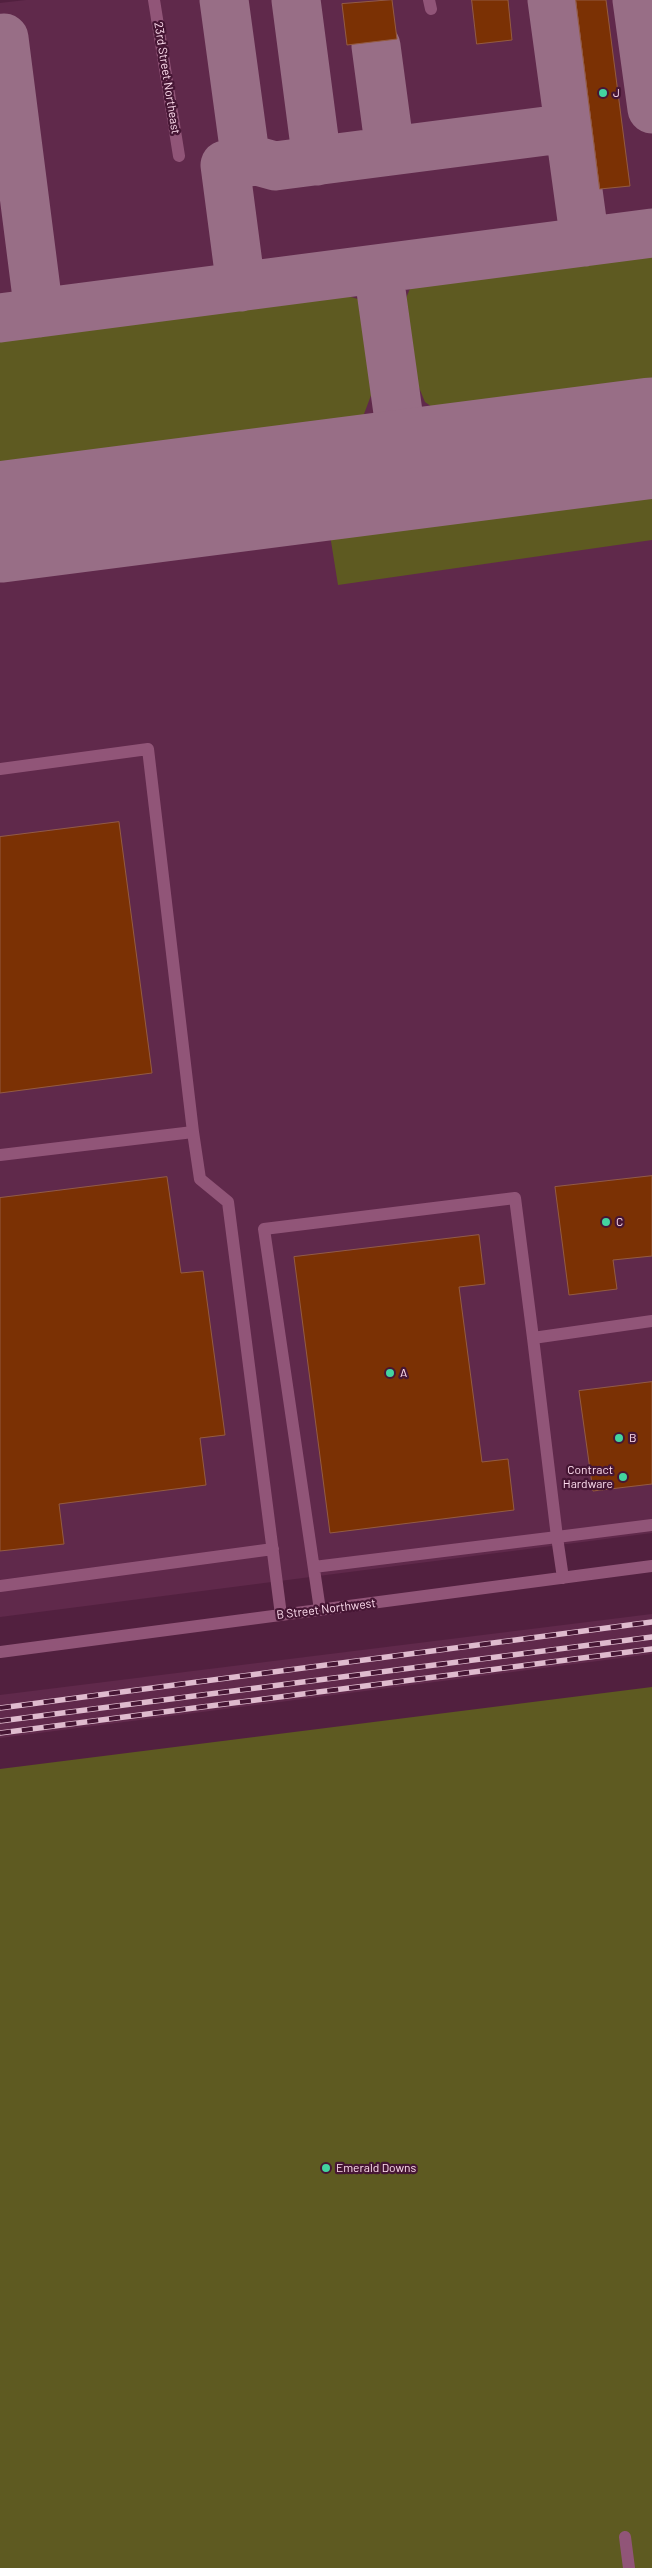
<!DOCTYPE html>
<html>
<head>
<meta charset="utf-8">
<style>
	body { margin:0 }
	canvas { display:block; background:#52203f }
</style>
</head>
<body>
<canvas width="652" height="2568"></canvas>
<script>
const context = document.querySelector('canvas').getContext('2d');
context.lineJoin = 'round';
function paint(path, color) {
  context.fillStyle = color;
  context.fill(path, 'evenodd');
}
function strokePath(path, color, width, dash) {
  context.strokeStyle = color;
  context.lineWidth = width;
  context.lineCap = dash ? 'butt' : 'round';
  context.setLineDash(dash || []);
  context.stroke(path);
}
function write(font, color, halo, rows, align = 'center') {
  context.font = font + ' Barlow,sans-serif';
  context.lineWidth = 4.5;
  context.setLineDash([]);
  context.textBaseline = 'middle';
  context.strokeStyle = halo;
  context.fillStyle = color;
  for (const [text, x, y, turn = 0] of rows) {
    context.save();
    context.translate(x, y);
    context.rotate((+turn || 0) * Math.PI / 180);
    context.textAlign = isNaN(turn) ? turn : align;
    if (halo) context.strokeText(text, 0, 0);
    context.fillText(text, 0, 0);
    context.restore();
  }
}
paint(new Path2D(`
	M 26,0 L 652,0 L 652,1533 L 0,1617 L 0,3 Z
	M 652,1614 L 652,1654 L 0,1738 L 0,1695 Z`), '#60294b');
paint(new Path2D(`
	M 652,251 L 652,401 L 480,424 L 445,416 L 425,402 L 408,361 L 401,310 L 412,284 Z
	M 326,290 L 358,299 L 372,338 L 373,390 L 361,422 L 338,442 L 0,487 L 0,334 L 214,301 Z
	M 652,465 L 652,540 L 338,585 L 326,510 L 427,492 Z
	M 652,1687 L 652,2568 L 0,2568 L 0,1769 Z`), '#5e5a21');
strokePath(new Path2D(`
	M 224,0 L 246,162
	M 296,0 L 317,161
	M 552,0 L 585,242
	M 637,0 L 652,109
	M 4,38 L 39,313
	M 376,46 L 390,151
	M 378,269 L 406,470
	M 241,287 L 225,165 L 257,161 L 275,166 L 569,128
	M 0,318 L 652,233`), '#986e86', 49);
strokePath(new Path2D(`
	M 0,522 L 652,438`), '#986e86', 121);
const building = new Path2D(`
	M 392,0 L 397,39 L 347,45 L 342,4 Z
	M 472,0 L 508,0 L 512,40 L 477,44 Z
	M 576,0 L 606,0 L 630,186 L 600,189 Z
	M 119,822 L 152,1073 L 0,1093 L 0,837 Z
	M 652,1176 L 652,1256 L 613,1260 L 617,1289 L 569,1295 L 555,1187 Z
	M 167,1177 L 181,1273 L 203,1271 L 225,1435 L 200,1438 L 206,1485 L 59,1504 L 64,1544 L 0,1551 L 0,1198 Z
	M 479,1235 L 485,1284 L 459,1287 L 482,1462 L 508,1459 L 514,1510 L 330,1533 L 294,1257 Z
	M 652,1382 L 652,1484 L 593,1491 L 579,1391 Z`);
paint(building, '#7b3104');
strokePath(building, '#945b41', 1);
strokePath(new Path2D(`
	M 154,0 L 179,156
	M 429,0 L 431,9
	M 0,769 L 148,749 L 193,1132 L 0,1155
	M 193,1132 L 200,1179 L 228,1202 L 281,1615
	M 533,1338 L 557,1537 L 652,1525
	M 314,1567 L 557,1537 L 563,1578
	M 0,1586 L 273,1549
	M 320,1610 L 264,1229 L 515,1198 L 533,1338 L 652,1321
	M 0,1652 L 652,1566
	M 625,2537 L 629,2568`), '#915578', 12);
const rail = new Path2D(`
	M 0,1708 L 652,1622
	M 0,1721 L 652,1637
	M 0,1733 L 652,1649`);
strokePath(rail, '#dfbbce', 5.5);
strokePath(rail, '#461634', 4, [11]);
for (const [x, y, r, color] of [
	[603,93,5,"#43d4a0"],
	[606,1222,5,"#43d4a0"],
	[390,1373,5,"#43d4a0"],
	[619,1438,5,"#43d4a0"],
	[623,1477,5,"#43d4a0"],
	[326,2168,5,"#43d4a0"]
]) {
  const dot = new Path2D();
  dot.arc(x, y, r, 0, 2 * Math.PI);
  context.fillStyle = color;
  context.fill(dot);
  strokePath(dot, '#461634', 2);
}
write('12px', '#feddee', '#461634', [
	["23rd Street Northeast",167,78,81],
	["B Street Northwest",326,1609,-7]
]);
write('12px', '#feddee', '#461634', [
	["J",613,93],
	["C",616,1222],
	["A",400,1373],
	["B",629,1438],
	["Contract",613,1470,"right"],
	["Hardware",613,1484,"right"],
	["Emerald Downs",336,2168]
], 'left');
</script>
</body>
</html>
